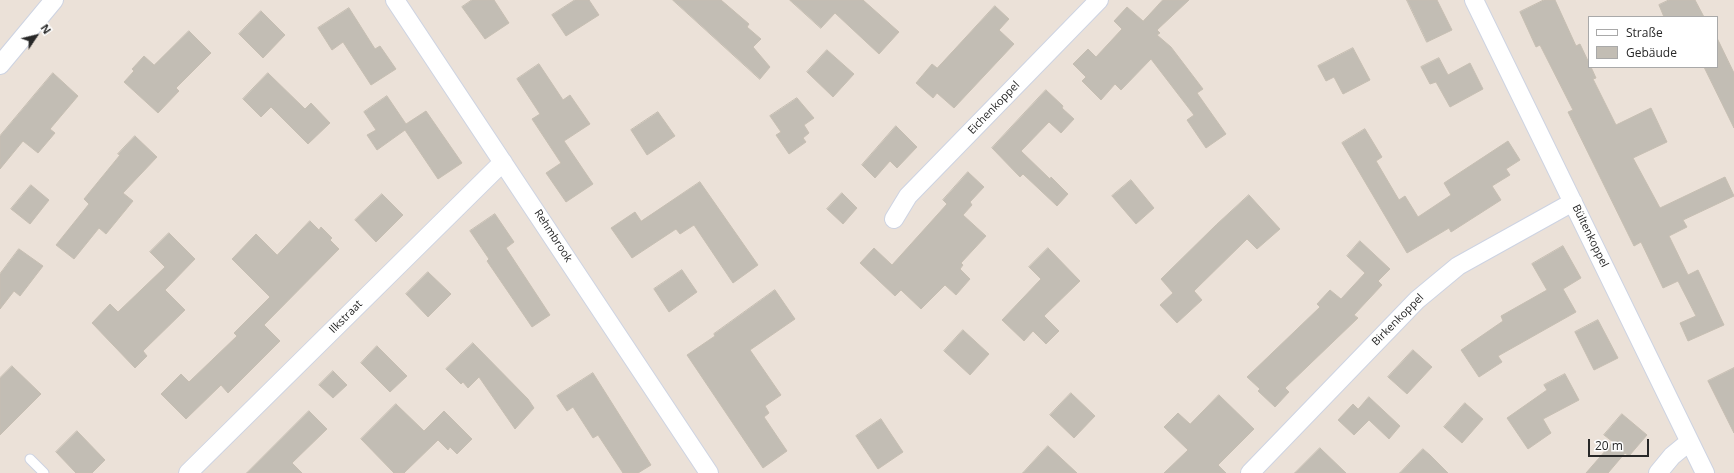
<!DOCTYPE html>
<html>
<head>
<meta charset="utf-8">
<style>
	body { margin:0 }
	#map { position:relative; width:1734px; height:473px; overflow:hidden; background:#ebe1d8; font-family:"Open Sans",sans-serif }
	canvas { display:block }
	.legend { position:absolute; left:1588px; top:16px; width:130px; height:52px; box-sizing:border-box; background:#fff; border:1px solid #a9a9a9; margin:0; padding:5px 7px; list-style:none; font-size:12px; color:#282828 }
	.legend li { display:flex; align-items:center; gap:8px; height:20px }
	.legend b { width:20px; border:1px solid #a9a9a9 }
	.north { position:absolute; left:16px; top:16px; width:40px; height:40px; -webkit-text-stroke:3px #fff; paint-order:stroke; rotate:55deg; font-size:11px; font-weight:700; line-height:16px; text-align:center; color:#282828 }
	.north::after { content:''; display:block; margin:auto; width:14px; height:18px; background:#282828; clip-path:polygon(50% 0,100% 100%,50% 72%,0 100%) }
	.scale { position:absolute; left:1588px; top:439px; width:61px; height:18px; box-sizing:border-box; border:2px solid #282828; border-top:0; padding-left:5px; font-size:12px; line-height:14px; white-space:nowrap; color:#282828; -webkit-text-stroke:3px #fff; paint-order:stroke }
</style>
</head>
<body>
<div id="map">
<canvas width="1734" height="473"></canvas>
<ul class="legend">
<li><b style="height:5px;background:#fff"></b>Straße</li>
<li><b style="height:11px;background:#c2bdb4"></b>Gebäude</li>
</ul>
<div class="north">N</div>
<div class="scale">20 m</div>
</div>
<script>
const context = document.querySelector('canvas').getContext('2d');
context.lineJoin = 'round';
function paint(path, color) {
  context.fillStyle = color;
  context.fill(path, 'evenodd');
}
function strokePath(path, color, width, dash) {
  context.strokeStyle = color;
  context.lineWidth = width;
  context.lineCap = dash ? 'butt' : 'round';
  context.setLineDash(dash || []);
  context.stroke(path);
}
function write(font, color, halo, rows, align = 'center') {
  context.font = font + ' "Open Sans",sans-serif';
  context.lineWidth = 3.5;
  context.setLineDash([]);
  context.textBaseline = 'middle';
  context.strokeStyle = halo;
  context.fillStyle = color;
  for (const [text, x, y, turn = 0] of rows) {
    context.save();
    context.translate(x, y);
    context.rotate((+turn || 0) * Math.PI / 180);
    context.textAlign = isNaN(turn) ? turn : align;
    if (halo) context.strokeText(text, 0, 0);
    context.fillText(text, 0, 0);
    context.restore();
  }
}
const building = new Path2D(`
	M 472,0 L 494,0 L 509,23 L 485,39 L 462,7 Z
	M 575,0 L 589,0 L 599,15 L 566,36 L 552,15 Z
	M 673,0 L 721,0 L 749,24 L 747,27 L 761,39 L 753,47 L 770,67 L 760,79 Z
	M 790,0 L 863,0 L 899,32 L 879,54 L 835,13 L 821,28 Z
	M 1163,0 L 1189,0 L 1157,30 L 1160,33 L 1157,35 L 1171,47 L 1203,89 L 1197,93 L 1226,134 L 1206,148 L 1187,120 L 1194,115 L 1151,59 L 1121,90 L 1115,84 L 1101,100 L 1082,81 L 1086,77 L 1073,64 L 1088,49 L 1096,57 L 1122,29 L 1114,21 L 1127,7 L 1143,21 Z
	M 1407,0 L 1437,0 L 1452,30 L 1427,42 Z
	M 1544,0 L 1555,0 L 1576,46 L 1580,44 L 1589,63 L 1589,67 L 1591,67 L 1596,78 L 1593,79 L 1616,125 L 1651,108 L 1667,142 L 1633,158 L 1660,208 L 1725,177 L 1734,196 L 1683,220 L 1687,227 L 1669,236 L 1688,275 L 1698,270 L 1724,325 L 1688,341 L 1680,323 L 1696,316 L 1678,281 L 1663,288 L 1641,242 L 1634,246 L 1568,112 L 1573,110 L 1540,45 L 1536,47 L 1520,12 Z
	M 1669,0 L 1695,0 L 1704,17 L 1664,17 L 1659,5 Z
	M 995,6 L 1009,19 L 999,30 L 1014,44 L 954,108 L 937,93 L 933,98 L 916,83 L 932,64 L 937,68 Z
	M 349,8 L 375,49 L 380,46 L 396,69 L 371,85 L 343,42 L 332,50 L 318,28 Z
	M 261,11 L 285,35 L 263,58 L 239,34 Z
	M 189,31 L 211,53 L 176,88 L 179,91 L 158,113 L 124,82 L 134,71 L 132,69 L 144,56 L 154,65 Z
	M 1717,38 L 1734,73 L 1734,128 L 1704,67 L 1717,67 Z
	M 1353,48 L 1370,80 L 1343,94 L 1334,77 L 1326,81 L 1318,66 Z
	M 827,50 L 854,74 L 833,97 L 807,72 Z
	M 1439,58 L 1448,75 L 1470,63 L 1483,89 L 1450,107 L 1436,82 L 1430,84 L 1421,67 Z
	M 539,64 L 563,100 L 570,95 L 590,124 L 564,141 L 593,184 L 566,202 L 546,173 L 561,163 L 532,119 L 540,114 L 517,79 Z
	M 53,73 L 78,96 L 50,129 L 55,133 L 38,153 L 23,141 L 0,169 L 0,136 Z
	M 268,73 L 305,109 L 311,103 L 330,123 L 308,144 L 271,107 L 261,117 L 243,99 Z
	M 1046,90 L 1063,106 L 1062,108 L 1074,119 L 1061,133 L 1049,122 L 1021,151 L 1050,179 L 1051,177 L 1068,194 L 1057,206 L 1023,174 L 1020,177 L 992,148 Z
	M 387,96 L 406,124 L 426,111 L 462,163 L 438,179 L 405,130 L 377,150 L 367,135 L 376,130 L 364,112 Z
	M 797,98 L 814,118 L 804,125 L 809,133 L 803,138 L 806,142 L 789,154 L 776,135 L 781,132 L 770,116 Z
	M 658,112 L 675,136 L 647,155 L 631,130 Z
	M 896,126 L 917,147 L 897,168 L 890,161 L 875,178 L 862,165 Z
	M 1365,129 L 1382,157 L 1376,161 L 1399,200 L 1405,196 L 1418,217 L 1451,195 L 1444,183 L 1508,141 L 1520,160 L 1506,169 L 1510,175 L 1492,186 L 1501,200 L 1451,232 L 1449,228 L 1407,253 L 1342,143 Z
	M 135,136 L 157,157 L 123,193 L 133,201 L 106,234 L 99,228 L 74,259 L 56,245 L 89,204 L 84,199 L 120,155 L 118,154 Z
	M 968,172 L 984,187 L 970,202 L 972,205 L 963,215 L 986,236 L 961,263 L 963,265 L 960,269 L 970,279 L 956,295 L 945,285 L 921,309 L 901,290 L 895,296 L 860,263 L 874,248 L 892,265 L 947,204 L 943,200 Z
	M 1131,180 L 1154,208 L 1136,224 L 1112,196 Z
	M 700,182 L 758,265 L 733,283 L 694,225 L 680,234 L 676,229 L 632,258 L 611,228 L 635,212 L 641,221 Z
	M 31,185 L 49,200 L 30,224 L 11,209 Z
	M 842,193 L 857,208 L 843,224 L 827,209 Z
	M 382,194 L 403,215 L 376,242 L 355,220 Z
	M 1249,195 L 1280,229 L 1257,249 L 1247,239 L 1194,291 L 1202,300 L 1177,323 L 1160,305 L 1173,293 L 1161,279 L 1216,225 Z
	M 495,214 L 514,242 L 506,248 L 550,315 L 532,327 L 487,261 L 489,259 L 470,231 Z
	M 310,221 L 319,230 L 321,227 L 332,238 L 330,240 L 339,249 L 264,325 L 280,341 L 228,393 L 221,385 L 186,419 L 161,394 L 181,374 L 189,382 L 237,336 L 234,333 L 270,297 L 232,259 L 256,234 L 277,255 Z
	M 169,233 L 195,259 L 165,290 L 185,310 L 143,351 L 147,356 L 135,368 L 92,323 L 110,304 L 118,312 L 165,267 L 150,252 Z
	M 1360,241 L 1390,269 L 1378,281 L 1382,285 L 1354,315 L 1358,318 L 1285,388 L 1289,392 L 1275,407 L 1258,391 L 1260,389 L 1247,377 L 1320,307 L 1317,304 L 1330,290 L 1341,299 L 1365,273 L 1347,256 Z
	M 1563,246 L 1581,278 L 1563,289 L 1576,312 L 1498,356 L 1502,362 L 1479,377 L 1461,350 L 1503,321 L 1501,316 L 1547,290 L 1532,264 Z
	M 1048,248 L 1080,281 L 1044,316 L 1059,331 L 1046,344 L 1033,331 L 1024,341 L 1002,320 L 1041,279 L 1029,267 Z
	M 19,249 L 43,266 L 20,296 L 14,291 L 0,309 L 0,274 Z
	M 682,270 L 697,292 L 669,312 L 654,289 Z
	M 428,272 L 451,294 L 428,317 L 406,294 Z
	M 775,290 L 795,319 L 750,350 L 781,395 L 765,406 L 769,413 L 764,417 L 787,451 L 763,468 L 687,355 L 715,336 L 714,334 Z
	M 1598,320 L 1618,358 L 1594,370 L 1575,332 Z
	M 963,330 L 989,354 L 970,375 L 944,351 Z
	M 473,343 L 528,399 L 534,408 L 515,429 L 479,377 L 468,388 L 463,382 L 461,384 L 446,369 Z
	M 377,346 L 407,376 L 390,392 L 361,363 Z
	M 1413,350 L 1432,367 L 1407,394 L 1388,377 Z
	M 12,366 L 41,394 L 0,435 L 0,378 Z
	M 1734,368 L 1734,433 L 1708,381 Z
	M 333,371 L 347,385 L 333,398 L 319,385 Z
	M 593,373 L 651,465 L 638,473 L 623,473 L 598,435 L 593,438 L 573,407 L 567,411 L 557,396 Z
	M 1565,374 L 1579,400 L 1543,419 L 1551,433 L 1528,449 L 1507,418 L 1547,390 L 1544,385 Z
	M 1071,393 L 1095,416 L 1074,438 L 1050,415 Z
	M 1219,395 L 1254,429 L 1218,465 L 1226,473 L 1164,473 L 1188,450 L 1164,427 L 1178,413 L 1190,424 Z
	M 1369,397 L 1400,426 L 1389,439 L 1369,420 L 1354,435 L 1338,420 L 1353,404 L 1358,409 Z
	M 1465,403 L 1483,419 L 1462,443 L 1444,427 Z
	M 396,404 L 424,431 L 444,411 L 472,439 L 457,454 L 450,447 L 448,450 L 438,440 L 404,473 L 394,473 L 361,439 Z
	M 309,411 L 327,429 L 292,463 L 302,473 L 247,473 Z
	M 1622,414 L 1647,435 L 1629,456 L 1625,453 L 1608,473 L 1586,473 L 1613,442 L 1604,435 Z
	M 881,419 L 903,452 L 878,469 L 856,436 Z
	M 77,431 L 105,460 L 92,473 L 76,473 L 56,452 Z
	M 1048,446 L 1077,473 L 1023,473 Z
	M 1320,448 L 1346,473 L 1295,473 Z
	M 1423,449 L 1430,455 L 1448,473 L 1400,473 Z`);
paint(building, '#c2bdb4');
strokePath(building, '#c6beb2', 1);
const lane = new Path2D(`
	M 30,459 L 44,473`);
const street = new Path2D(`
	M 395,0 L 709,473
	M 1474,0 L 1705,473
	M 0,65 L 54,0
	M 894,219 L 908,196 L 1099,0
	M 188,473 L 503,162
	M 1250,473 L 1417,300 L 1458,266 L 1573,202
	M 1658,473 L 1672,456 L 1689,442`);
strokePath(lane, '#cdd3e2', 11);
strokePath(street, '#cdd3e2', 20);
strokePath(lane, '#fff', 9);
strokePath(street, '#fff', 18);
write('11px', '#282828', '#fff', [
	["Eichenkoppel",994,108,-46],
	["Rehmbrook",553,236,57],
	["Bültenkoppel",1590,236,64],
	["Ilkstraat",346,317,-45],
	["Birkenkoppel",1398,320,-45]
]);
</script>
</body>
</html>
